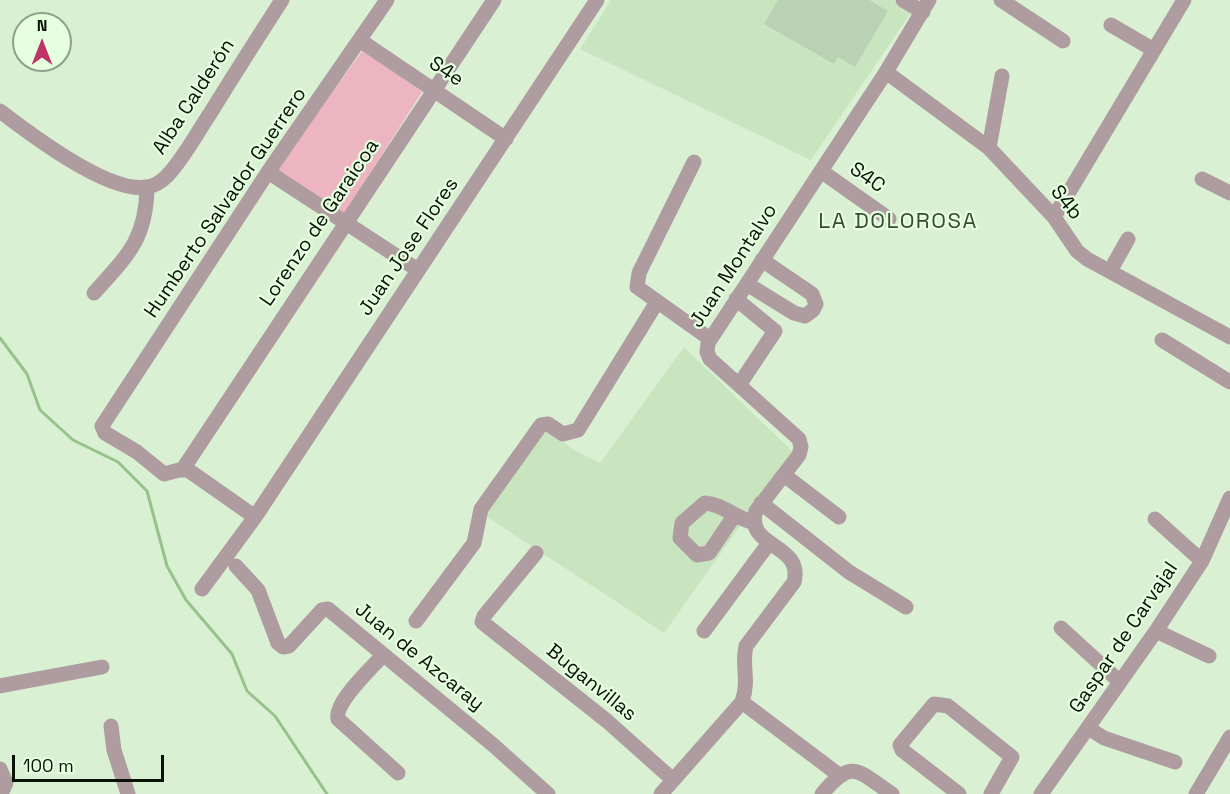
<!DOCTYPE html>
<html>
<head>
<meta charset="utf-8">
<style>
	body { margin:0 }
	#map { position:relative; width:1230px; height:794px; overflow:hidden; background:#d9f1d2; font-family:"Space Grotesk",sans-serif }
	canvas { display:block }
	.north { position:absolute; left:12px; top:12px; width:60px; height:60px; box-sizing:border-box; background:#e6ffdf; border:2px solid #8ea089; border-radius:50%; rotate:0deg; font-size:16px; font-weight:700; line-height:24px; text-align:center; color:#091207 }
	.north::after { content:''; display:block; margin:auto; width:21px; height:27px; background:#bf3367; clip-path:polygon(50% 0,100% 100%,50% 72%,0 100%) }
	.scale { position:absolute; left:12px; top:755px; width:152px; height:27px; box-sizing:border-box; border:3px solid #091207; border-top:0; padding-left:8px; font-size:18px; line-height:21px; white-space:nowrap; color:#091207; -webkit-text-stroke:4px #e6ffdf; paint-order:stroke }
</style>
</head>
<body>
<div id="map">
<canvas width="1230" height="794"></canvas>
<div class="north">N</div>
<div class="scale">100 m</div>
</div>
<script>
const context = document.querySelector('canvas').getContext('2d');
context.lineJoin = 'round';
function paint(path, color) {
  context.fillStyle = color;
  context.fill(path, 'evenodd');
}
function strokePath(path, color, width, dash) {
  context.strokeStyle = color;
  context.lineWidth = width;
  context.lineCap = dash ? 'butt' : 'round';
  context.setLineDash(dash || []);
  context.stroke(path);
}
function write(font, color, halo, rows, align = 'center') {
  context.font = font + ' "Space Grotesk",sans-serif';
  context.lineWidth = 4.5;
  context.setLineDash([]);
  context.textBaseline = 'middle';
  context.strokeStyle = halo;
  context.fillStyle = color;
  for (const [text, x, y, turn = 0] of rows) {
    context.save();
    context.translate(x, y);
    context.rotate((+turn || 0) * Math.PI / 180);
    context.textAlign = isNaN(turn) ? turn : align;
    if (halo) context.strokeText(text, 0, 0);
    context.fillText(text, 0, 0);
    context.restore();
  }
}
paint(new Path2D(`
	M 611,0 L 893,0 L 912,11 L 811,160 L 580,49 Z
	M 684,347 L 793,452 L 664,633 L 481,513 L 542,426 L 574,450 L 600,463 Z`), '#c8e5c0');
paint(new Path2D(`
	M 363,50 L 422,92 L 344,214 L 275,171 Z`), '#edb4c2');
strokePath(new Path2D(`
	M 0,338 L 27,374 L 40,410 L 73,440 L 118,462 L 147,491 L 167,566 L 186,600 L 232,654 L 247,691 L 275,716 L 327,794`), '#98c18d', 3);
paint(new Path2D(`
	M 778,0 L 869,0 L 888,11 L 855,67 L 838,57 L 834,64 L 764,24 Z`), '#bad2b4');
strokePath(new Path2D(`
	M 903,0 L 923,12
	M 1001,0 L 1063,41
	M 1111,25 L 1154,50
	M 361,41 L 506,139
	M 886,72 L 989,148 L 1054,217 L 1077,251 L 1087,259 L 1230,337
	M 0,111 C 30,134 109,194 147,187 C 154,186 162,181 167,176 C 184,158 197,133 211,112 C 234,75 258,37 282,0
	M 989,148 L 1002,76
	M 694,162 L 639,273 L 637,287 L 710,339
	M 821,171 L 889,219
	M 268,172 L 418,270
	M 1202,179 L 1230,193
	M 1054,217 L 1184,0
	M 1110,271 L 1128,239
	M 747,284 L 794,313 L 805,316 L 813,310 L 816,304 L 812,294 L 762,260
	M 94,293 C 127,256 146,240 147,188
	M 736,299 L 775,331 L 739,385
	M 1162,340 L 1230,382
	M 183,469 L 494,0
	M 784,475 L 839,517
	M 761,503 L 849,572 L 906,607
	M 734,516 L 709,553 L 697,555 L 680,538 L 682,523 L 705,503 C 723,504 735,518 752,522
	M 255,517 L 188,470 L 179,470 L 164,474 L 137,452 L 105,433 L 102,426 L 268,172 L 387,0
	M 1155,519 L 1202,561
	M 536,553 L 484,616 L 482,622 L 607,721 L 672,779
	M 236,566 L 258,590 L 278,643 L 283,647 L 289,646 L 322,610 L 328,609 L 492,744 L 548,794
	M 202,589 L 255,517 L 597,0
	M 416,621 L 474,543 L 481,509 L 541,425 L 548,424 L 563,434 L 578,430 L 657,302
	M 1061,628 L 1120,682
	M 704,631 L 769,543
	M 1156,631 L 1209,656
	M 383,655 C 371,669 334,702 338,719 L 398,773
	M 0,686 L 102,667
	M 742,702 L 839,775
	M 111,726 L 114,750 L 128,794
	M 1088,728 L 1104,738 L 1175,762
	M 0,769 L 6,783 L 1,794
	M 661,794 L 742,702 C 750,678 741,667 746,646 L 794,582 C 804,543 744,548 756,511 L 799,455 L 801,447 L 799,439 L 710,359 L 707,352 L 708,343 L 886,72 L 929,0
	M 822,794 C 853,757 857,771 892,794
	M 959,794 L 902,750 L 900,745 L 934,704 L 948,706 L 1012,757 L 991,794
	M 1041,794 L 1156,631 L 1202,561 L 1230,498
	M 1196,794 L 1230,737`), '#af9ca0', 15);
write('20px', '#091207', '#e6ffdf', [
	["S4e",446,72,34],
	["Alba Calderón",194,97,-57],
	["S4C",867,178,35],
	["Humberto Salvador Guerrero",226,203,-56],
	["S4b",1066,203,51],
	["Lorenzo de Garaicoa",320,223,-56],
	["Juan Jose Flores",409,247,-56],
	["Juan Montalvo",734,266,-57],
	["Gaspar de Carvajal",1124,638,-56],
	["Juan de Azcaray",419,657,39],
	["Buganvillas",591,683,39]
]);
context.letterSpacing = '1.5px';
write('22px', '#364b31', '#e6ffdf', [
	["LA DOLOROSA",898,222]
]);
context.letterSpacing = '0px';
</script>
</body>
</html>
